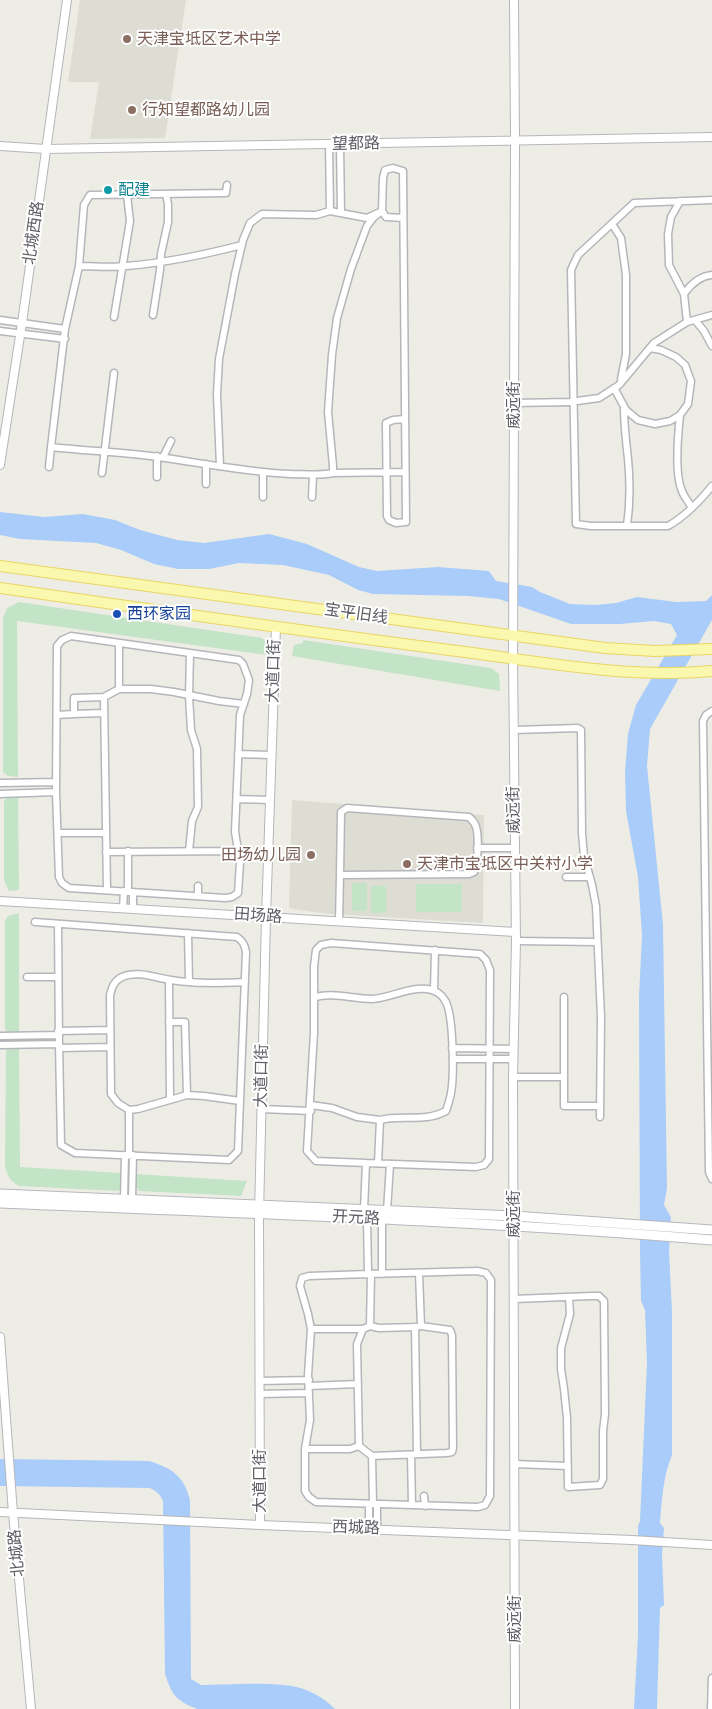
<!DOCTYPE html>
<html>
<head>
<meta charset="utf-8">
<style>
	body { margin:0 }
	canvas { display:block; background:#eeede5 }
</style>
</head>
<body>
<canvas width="712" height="1709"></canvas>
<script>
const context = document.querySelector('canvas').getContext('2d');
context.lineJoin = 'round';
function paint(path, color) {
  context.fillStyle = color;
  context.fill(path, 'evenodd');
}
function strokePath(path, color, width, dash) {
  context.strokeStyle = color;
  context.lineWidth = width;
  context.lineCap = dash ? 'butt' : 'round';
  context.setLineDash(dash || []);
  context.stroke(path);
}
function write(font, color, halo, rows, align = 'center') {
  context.font = font + ' Karla,"Noto Sans SC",sans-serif';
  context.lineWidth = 4;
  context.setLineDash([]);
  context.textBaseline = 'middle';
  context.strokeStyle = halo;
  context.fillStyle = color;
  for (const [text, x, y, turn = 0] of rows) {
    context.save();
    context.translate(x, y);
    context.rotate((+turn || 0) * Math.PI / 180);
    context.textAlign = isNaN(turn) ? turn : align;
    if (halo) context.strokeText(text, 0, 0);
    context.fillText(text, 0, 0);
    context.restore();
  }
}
paint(new Path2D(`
	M 80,0 L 186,0 L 165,138 L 90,139 L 99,82 L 68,82 Z
	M 292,800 L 484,815 L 483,923 L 330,914 L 292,909 L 289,907 Z`), '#deddd3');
paint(new Path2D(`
	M 19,602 L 262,638 L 266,642 L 267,655 L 17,621 L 18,777 L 8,776 L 3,772 L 3,618 L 7,608 Z
	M 303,640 L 491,668 L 499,674 L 500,691 L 292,656 L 294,645 L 303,643 Z
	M 18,797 L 19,890 L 9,891 L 4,880 L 4,801 L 7,798 Z
	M 352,883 L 367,883 L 367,911 L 352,911 Z
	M 416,884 L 462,884 L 462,912 L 416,912 Z
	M 371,886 L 386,886 L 386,913 L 371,913 Z
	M 19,913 L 19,1032 L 8,1032 L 5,1030 L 5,921 L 8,916 Z
	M 6,1049 L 19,1049 L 20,1167 L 121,1173 L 120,1189 L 118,1191 L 19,1186 C 9,1181 7,1175 5,1165 Z
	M 135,1174 L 247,1181 L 241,1196 L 139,1191 L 136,1186 Z`), '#c3e4c7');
paint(new Path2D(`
	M 0,512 L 44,517 L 83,514 L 115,520 L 140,530 L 177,540 L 204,543 L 269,534 L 307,544 L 359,567 L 377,571 L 438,567 L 489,571 L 496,581 L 532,587 L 540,592 L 570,604 L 596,605 L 616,603 L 637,597 L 676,602 L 706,601 L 712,595 L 712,620 L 650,729 L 647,766 L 663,925 L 667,1188 L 664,1205 L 671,1217 L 669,1252 L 672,1311 L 672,1455 C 663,1477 662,1499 660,1523 L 664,1528 L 662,1555 L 664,1605 L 660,1608 L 657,1709 L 634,1709 L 638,1635 L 638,1526 L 640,1521 L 647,1363 L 645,1310 L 641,1301 L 640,1252 L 639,997 L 642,935 L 638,877 L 626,811 L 625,772 L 628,734 L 636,705 L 677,635 L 671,624 L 654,621 L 620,624 L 571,624 L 499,599 L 468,596 L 373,594 L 358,590 L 329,575 L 283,565 L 239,563 L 209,569 L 178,569 L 154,564 L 121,550 L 96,543 L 20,539 L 0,535 Z
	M 0,1459 L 149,1461 C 172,1468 184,1476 190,1500 L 191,1679 L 201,1685 C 227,1685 284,1680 306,1690 C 317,1694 327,1701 335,1709 L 197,1709 C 175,1700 172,1695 165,1674 L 163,1501 C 160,1494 156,1491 150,1488 L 0,1486 Z`), '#a9ccfa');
const minor = new Path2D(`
	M 329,144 L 330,211
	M 340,144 L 341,212
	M 227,185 L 226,193 L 90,195 L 84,205 L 79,266 L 65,329 L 51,447 C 87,451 122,452 158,457 C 202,463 246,472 291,474 C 305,474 319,476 333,473 L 405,472
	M 712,200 L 634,203 L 578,255 L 571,270 L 576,524 L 591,526 L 668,526 C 686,516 699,502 712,486
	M 680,201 L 671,217 L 668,234 L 669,265 L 684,294 L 687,322
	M 612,224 L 621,238 L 626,275 L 626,354 L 621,379
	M 79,266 C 95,266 111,268 126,266 C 165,263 203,255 242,245
	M 684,294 C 691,284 700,276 712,275
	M 153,315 L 160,270 L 161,254 L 168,222 L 168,204 L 166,194
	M 114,317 L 130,221 L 127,195
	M 0,320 L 65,329
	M 695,320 L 704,331 L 712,346
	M 0,331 L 65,339
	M 614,388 L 626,410 L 638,420 L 655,424 L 670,421 L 680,415 L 688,404 L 691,381 L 685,365 L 676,357 L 661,350 L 650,348
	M 515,403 L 570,402 L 599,398 L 619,385 L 654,343 L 687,322 L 712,315
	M 624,408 C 624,425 626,441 628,459 C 630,480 630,505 627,526
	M 680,415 C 678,434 674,474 682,491 C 684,497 689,502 692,508
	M 163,457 L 171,441
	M 220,466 L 217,394 L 219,359 L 235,274 L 243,240 L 250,223 L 262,214 L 316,215 L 330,211 L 367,218 L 382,211 L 386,217 L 403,218
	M 49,467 L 51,447
	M 102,473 L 114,373
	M 333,473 L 333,466 L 328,412 L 332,355 L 337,318 L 351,269 L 367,226 L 374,217 L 382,211 L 383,178 L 385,170 L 393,168 L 403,171 L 406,522 L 396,523 L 389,520 L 387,516 L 386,423 L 393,420 L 405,419
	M 157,477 L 157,456
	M 206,484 L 206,464
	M 263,497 L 263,472
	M 312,497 L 313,475
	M 71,636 L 239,660 L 243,664 L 249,680 L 247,694 L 240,715 L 235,832 L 240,862 L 238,893 L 232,897 L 225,898 L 69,888 L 62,883 L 59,877 L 56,792 L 57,646 L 62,640 Z
	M 119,689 L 119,643
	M 104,697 L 107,890
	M 712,711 L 706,715 L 703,721 L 709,1172 L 712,1179
	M 72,714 L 104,713
	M 57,715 L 74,714 L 74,698 L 104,697 L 119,689 L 151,689 L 174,692 L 219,701 L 244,704
	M 514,730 L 578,728 L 581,730 L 582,833 L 584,856 L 592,885 L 596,906 L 601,1017 L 600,1117
	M 238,754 L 271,755
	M 0,783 L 56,782
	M 0,794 L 56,792
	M 237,799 L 270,800
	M 58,833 L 106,833
	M 477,848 L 515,848
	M 189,851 L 192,821 L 198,807 L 197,749 L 191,730 L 189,696 L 190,653
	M 106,852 L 238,851
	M 566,877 L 590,877
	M 128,892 L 128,851
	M 198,896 L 198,886
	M 123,908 L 124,891
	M 133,909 L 133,892
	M 339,921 L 340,875 L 469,874 L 474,872 C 478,862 479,837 476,827 C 475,822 472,820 469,817 L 347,808 L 341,812 L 340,875
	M 58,924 L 59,1044
	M 188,933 L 189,981
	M 516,941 L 597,942
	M 27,977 L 58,977
	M 169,980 L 170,1100
	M 434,991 L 435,950
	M 315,997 C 334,992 352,999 372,999 C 392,998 411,985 432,990 C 436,991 442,995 444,999 C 454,1010 454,1077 451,1093 C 450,1099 448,1105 446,1111 C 424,1123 402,1114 380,1120 L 378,1163
	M 564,997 L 564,1106 L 600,1106
	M 169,1022 L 185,1022 L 187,1095
	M 58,1031 L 110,1030
	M 0,1036 L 59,1035
	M 0,1045 L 59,1044 L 61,1145 L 75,1153 L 229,1160 L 238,1151 L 246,952 C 245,945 243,941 237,937 L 35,922
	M 59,1048 L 110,1047
	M 452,1048 L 514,1049
	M 453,1059 L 514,1059
	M 513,1077 L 564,1077
	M 311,1105 L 332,1108 L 357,1117 L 380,1120
	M 261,1109 L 311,1111
	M 129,1110 L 138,1109 L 187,1095 L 204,1096 L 240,1101
	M 129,1155 L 129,1110 L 118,1103 L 111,1094 L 110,995 C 112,987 114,981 122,977 C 137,970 156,978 171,980 C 195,984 221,983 245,982
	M 124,1199 L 125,1155
	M 132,1200 L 133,1155
	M 364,1210 L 366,1163 L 316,1161 L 307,1151 L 314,1032 L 314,966 L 316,950 L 321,945 L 331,943 L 480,954 L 486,960 L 490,970 L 489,1159 L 484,1165 L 476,1167 L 366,1163
	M 387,1211 L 390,1164
	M 367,1219 L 368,1274 L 309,1276 L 302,1278 L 300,1286 L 308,1314 L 311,1329 L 308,1375 L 310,1420 L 305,1449 L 305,1491 L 309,1497 L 316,1502 L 478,1507 L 485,1505 L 490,1496 L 491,1280 L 486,1273 L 477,1271 L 368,1274
	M 382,1220 L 382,1274
	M 371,1274 L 370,1326 L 363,1329 L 357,1344 L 359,1446 L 372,1456 L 447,1453 L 452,1452 L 453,1448 L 452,1335 L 450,1330 L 421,1326 L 419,1273
	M 514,1299 L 591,1296 L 599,1296 L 604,1301 L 605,1414 L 603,1431 L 603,1479 L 600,1485 L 568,1487 L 567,1418 L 564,1389 L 561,1369 L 561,1348 L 570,1314 L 569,1297
	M 370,1326 L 379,1328 L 417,1327
	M 415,1327 L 417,1454
	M 311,1329 L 363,1329
	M 259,1381 L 309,1380
	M 309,1386 L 358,1384
	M 259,1394 L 309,1393
	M 305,1449 L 350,1449 L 359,1446
	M 411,1455 L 412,1505
	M 372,1456 L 373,1504
	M 514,1464 L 568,1466
	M 424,1496 L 425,1506
	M 369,1528 L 369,1504
	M 377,1529 L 377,1504
	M 711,1709 L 712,1678`);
const tertiary = new Path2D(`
	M 514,0 L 515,141 L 513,658 L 516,941 L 513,1077 L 515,1709
	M 0,146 L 46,149 L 712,137
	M 0,465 L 22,323 L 67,0
	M 0,901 L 515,932
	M 0,1337 L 13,1513 L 31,1709
	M 0,1512 L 260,1525 L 632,1540 L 712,1545
	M 260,1525 L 259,1214 L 266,917 L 276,627`);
const secondary = new Path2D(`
	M 0,1194 L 514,1216 L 712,1230
	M 0,1203 C 237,1213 475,1220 712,1240`);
const primary = new Path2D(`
	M 0,566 L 605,648 L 655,651 L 712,649
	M 0,588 C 147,609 294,630 442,649 C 531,660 622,679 712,671`);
strokePath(minor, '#b5b6bb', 9);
strokePath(tertiary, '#b5b6bb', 10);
strokePath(secondary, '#b6b8be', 11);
strokePath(primary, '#e9d563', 12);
strokePath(minor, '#fff', 6);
strokePath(tertiary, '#fff', 8);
strokePath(secondary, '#fff', 9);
strokePath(primary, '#faf8ae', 10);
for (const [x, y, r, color] of [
	[127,39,5,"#8d6e63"],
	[132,110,5,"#8d6e63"],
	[108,190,5,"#0f9aa8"],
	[117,614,5,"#1a4fb4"],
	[311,855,5,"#8d6e63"],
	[407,864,5,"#8d6e63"]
]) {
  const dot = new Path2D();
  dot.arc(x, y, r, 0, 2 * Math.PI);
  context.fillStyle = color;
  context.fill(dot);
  strokePath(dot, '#fff', 2);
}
write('16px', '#785e54', '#fff', [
	["天津宝坻区艺术中学",137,39],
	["行知望都路幼儿园",142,110],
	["田场幼儿园",301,855,"right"],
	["天津市宝坻区中关村小学",417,864]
], 'left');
write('16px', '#5d5f65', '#fff', [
	["望都路",356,144,-1],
	["北城西路",34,233,-82],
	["威远街",514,405,-90],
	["宝平旧线",356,614,8],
	["大道口街",274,671,-88],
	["威远街",514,810,-91],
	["田场路",258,916,4],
	["大道口街",262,1076,-89],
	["威远街",514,1214,-90],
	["开元路",356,1218,3],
	["大道口街",260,1481,-90],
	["西城路",356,1528,2],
	["北城路",17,1553,-95],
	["威远街",515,1619,-90]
]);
write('16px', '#0d838f', '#fff', [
	["配建",118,190]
], 'left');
write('16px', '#164399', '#fff', [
	["西环家园",127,614]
], 'left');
</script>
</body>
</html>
